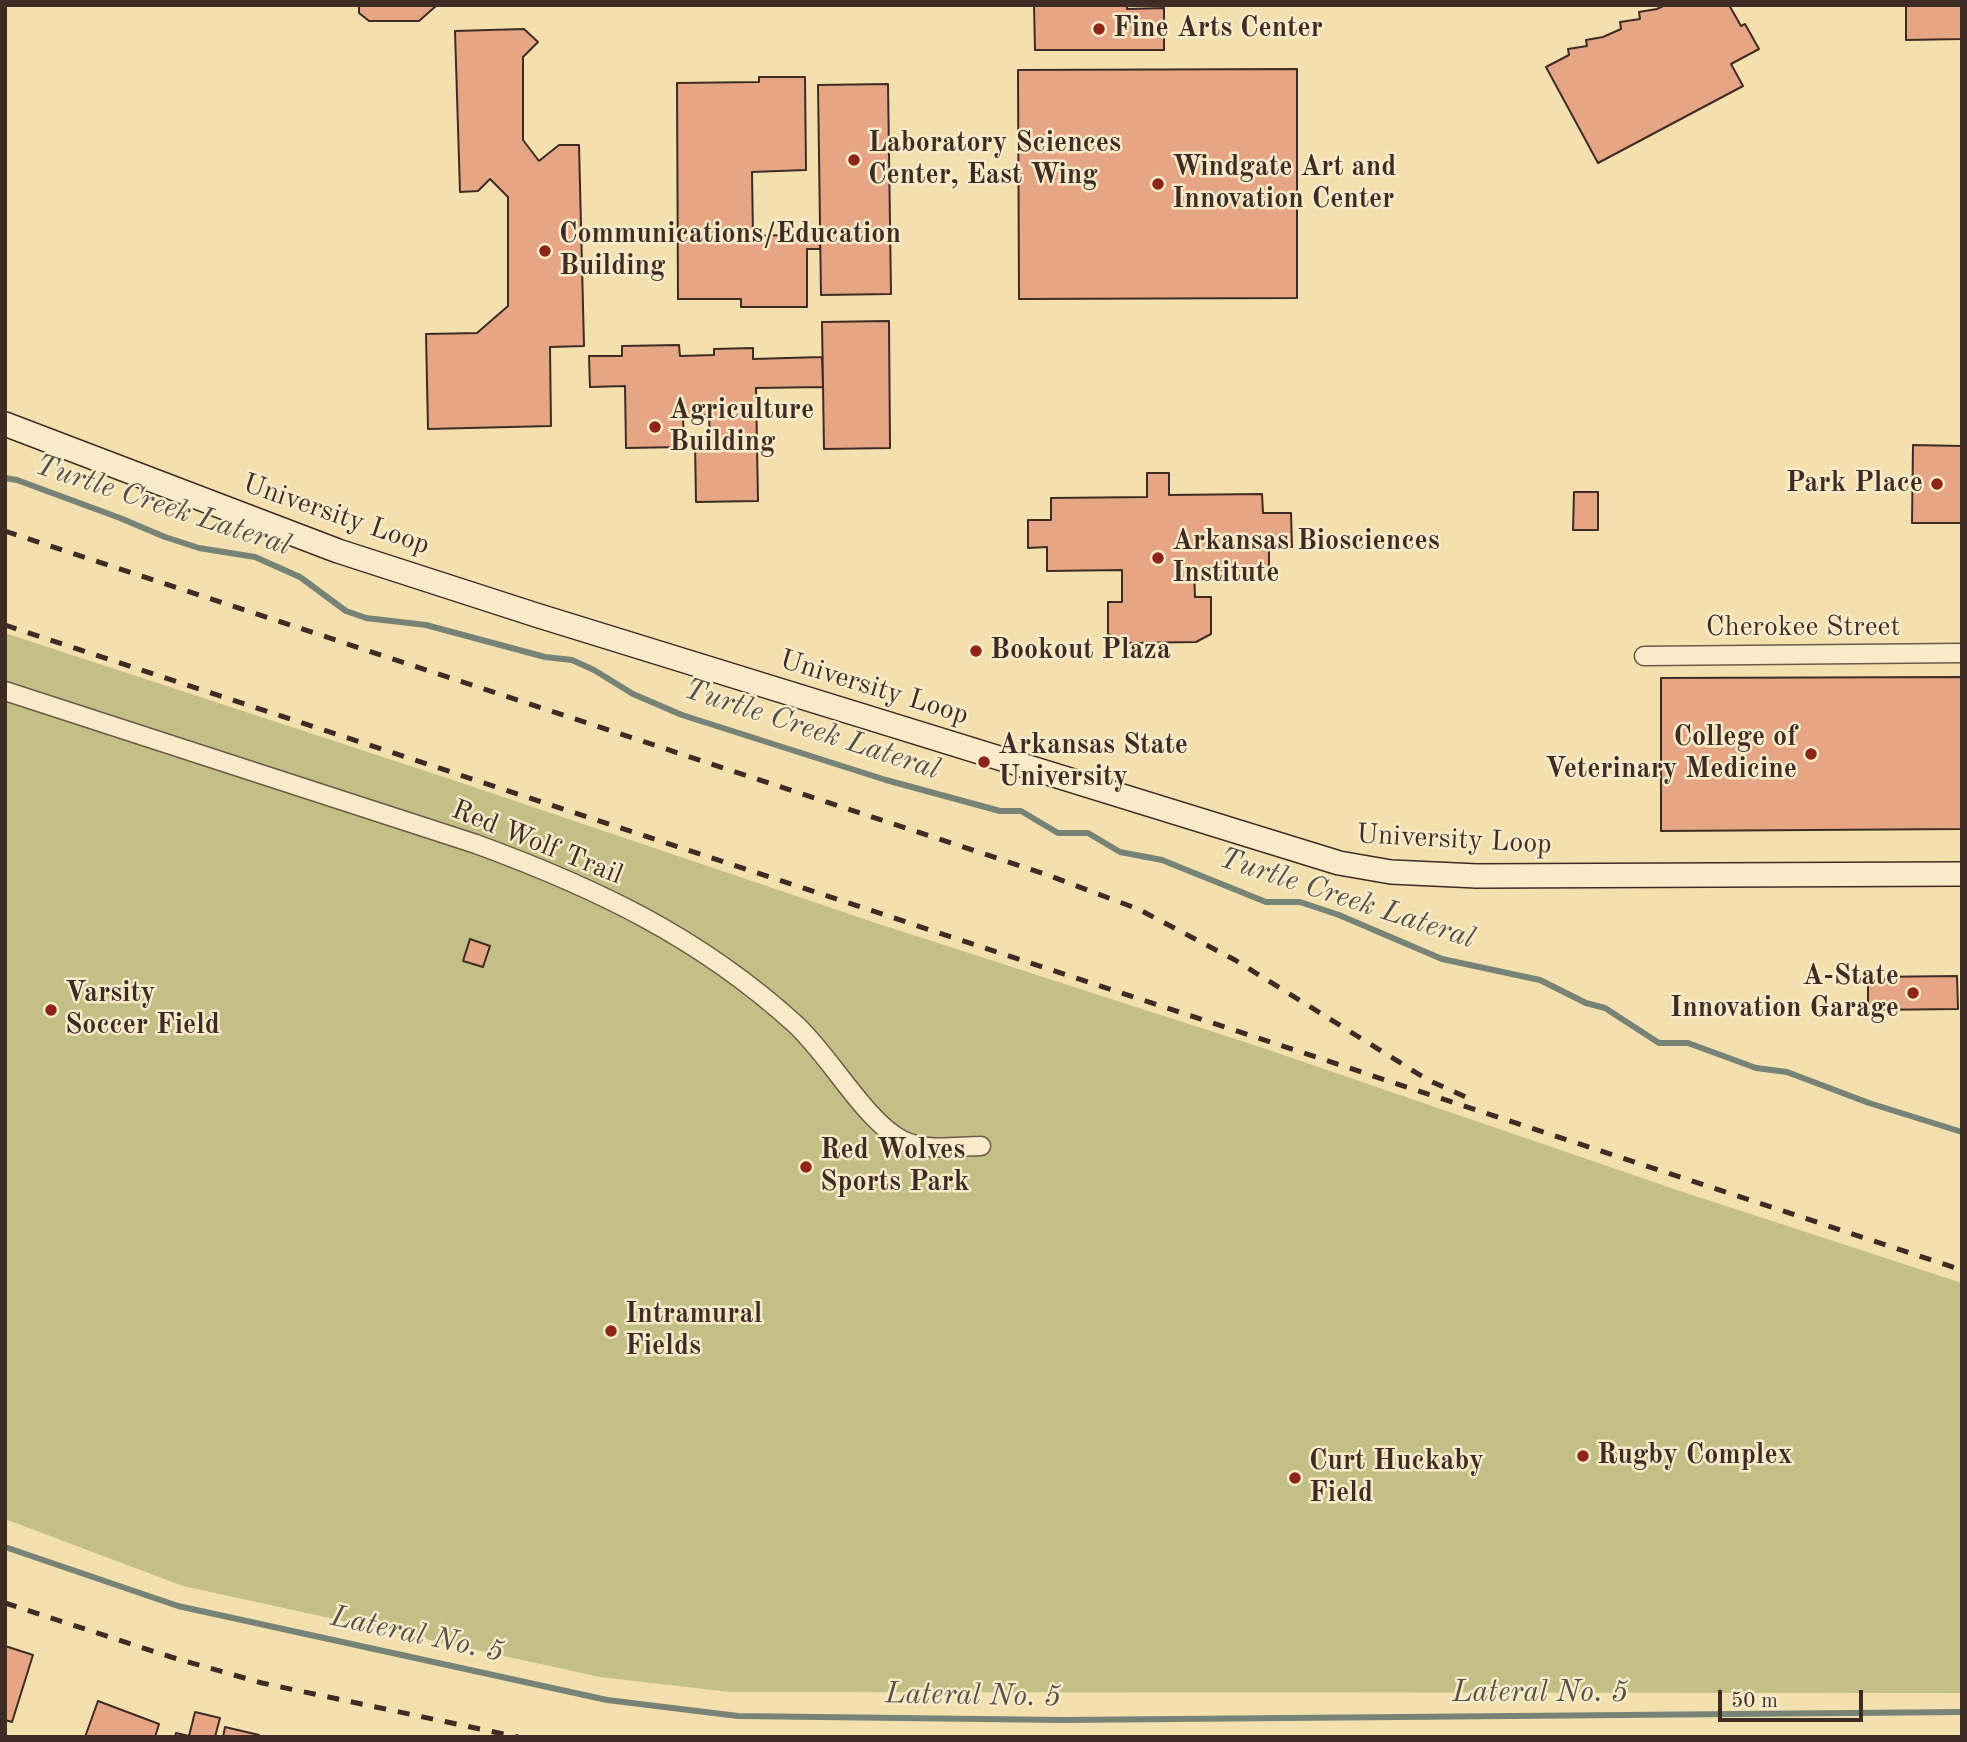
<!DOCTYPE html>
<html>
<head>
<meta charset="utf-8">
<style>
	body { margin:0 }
	#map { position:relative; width:1967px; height:1742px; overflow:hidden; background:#f4e0ae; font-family:"Old Standard TT",serif }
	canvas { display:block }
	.frame { position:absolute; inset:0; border:7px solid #3e2c24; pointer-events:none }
	.scale { position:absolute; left:1718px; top:1690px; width:145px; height:32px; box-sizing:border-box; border:4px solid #3e2c24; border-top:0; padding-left:9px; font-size:21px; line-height:24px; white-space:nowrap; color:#3e2c24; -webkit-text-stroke:5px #f8ebca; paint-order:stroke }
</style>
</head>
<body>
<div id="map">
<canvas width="1967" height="1742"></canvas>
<div class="frame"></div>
<div class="scale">50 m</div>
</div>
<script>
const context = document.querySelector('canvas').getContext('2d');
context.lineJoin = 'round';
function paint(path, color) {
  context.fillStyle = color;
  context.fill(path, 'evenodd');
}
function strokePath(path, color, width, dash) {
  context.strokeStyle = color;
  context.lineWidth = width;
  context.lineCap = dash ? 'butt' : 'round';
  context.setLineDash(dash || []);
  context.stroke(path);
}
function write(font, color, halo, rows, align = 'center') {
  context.font = font + ' "Old Standard TT",serif';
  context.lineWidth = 5;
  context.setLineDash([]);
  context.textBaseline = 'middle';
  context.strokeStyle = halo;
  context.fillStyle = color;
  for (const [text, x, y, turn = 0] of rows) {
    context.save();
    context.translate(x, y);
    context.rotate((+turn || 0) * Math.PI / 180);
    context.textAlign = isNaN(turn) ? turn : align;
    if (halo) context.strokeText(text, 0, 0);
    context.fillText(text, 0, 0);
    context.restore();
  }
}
paint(new Path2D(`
	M 5,633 L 447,778 L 879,924 L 1260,1047 L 1680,1191 L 1962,1283 L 1962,1693 L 730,1692 L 600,1677 L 183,1586 L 5,1519 Z`), '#c2c086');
strokePath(new Path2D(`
	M 5,478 L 17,480 L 120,518 L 165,537 L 199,548 L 255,557 L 300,577 L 346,611 L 366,618 L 426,625 L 545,657 L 572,660 L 594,670 L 633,694 L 682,715 L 886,780 L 1000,811 L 1021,811 L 1058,833 L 1088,833 L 1120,852 L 1162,860 L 1266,902 L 1300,902 L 1339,915 L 1442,959 L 1540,980 L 1586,1003 L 1605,1008 L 1659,1043 L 1688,1043 L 1756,1068 L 1787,1072 L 1869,1103 L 1962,1132
	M 5,1547 L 178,1606 L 607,1700 L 738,1716 L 1062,1720 L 1962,1712`), '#768376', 6);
const building = new Path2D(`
	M 359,5 L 482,5 L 436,6 L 419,21 L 369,21 L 359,13 Z
	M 1034,5 L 1127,5 L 1127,9 L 1164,8 L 1164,50 L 1035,50 Z
	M 1665,5 L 1729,5 L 1741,26 L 1745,24 L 1759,49 L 1731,64 L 1743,86 L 1598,163 L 1546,67 L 1569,55 L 1568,49 L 1587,46 L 1586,40 L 1603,37 L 1621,29 L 1620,22 L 1640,19 L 1639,12 L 1657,9 Z
	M 1906,5 L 1962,5 L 1962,39 L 1906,40 Z
	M 524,29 L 538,42 L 523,57 L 523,140 L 539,161 L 559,145 L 579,145 L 584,346 L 550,347 L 551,426 L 428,429 L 426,334 L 477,333 L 508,306 L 508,197 L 490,179 L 478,191 L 460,192 L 455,31 Z
	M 1297,69 L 1297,298 L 1019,299 L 1018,70 Z
	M 759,77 L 805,77 L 806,170 L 752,172 L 753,236 L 820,234 L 820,249 L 807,249 L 807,307 L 741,307 L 741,299 L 678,299 L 677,83 L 759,82 Z
	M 888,84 L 891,294 L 821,295 L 818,85 Z
	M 889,321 L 890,448 L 824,449 L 822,322 Z
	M 679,345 L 680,356 L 714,355 L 714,349 L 753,348 L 753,359 L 822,357 L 823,387 L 756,388 L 758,501 L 696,502 L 695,440 L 710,440 L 709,415 L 683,415 L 684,447 L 626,448 L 625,386 L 590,387 L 589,356 L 622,356 L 622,346 Z
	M 1913,445 L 1962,446 L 1962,523 L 1912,523 Z
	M 1147,473 L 1169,473 L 1169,495 L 1262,494 L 1263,513 L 1291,513 L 1292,547 L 1269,547 L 1269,569 L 1194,570 L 1195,597 L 1211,597 L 1211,634 L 1196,642 L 1129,643 L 1108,634 L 1108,602 L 1122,602 L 1122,570 L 1047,571 L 1047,547 L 1028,548 L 1028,520 L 1051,520 L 1051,498 L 1147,497 Z
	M 1574,492 L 1598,492 L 1598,530 L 1573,530 Z
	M 1962,677 L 1962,829 L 1661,831 L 1661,678 Z
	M 470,939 L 490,946 L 483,967 L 463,961 Z
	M 1957,976 L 1958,1009 L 1868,1010 L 1868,977 Z
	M 5,1646 L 33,1655 L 12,1722 L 5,1720 Z
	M 98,1701 L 159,1724 L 155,1737 L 85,1737 Z
	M 195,1712 L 220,1718 L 215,1737 L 175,1737 L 176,1733 L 189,1736 Z
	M 225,1727 L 259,1735 L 258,1737 L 223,1737 Z`);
paint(building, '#e6a686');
strokePath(building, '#3e2c24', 2);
const street = new Path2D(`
	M 1644,656 L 1962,653
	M 5,691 L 476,844 C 596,888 699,937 794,1023 C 829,1054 864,1120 902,1140 C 925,1152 956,1146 981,1146`);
const secondary = new Path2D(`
	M 5,424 L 338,551 L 536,615 L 1339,863 L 1391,872 L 1477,876 L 1962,874`);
strokePath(street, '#6c5946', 21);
strokePath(secondary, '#3e2c24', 26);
strokePath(street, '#f8ebca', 18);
strokePath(secondary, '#f8ebca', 23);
strokePath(new Path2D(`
	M 5,531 L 1045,874 L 1138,909 L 1235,960 L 1428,1080 L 1468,1098
	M 5,625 L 1962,1270
	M 5,1603 L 171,1657 L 262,1683 L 518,1737`), '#3e2c24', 5, [12, 12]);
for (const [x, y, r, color] of [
	[1099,29,7,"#8f2418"],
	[854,160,7,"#8f2418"],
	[1158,184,7,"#8f2418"],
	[545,251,7,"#8f2418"],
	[655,427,7,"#8f2418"],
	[1937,484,7,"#8f2418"],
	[1158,558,7,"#8f2418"],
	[976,651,7,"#8f2418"],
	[1811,754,7,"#8f2418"],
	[984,762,7,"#8f2418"],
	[1913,993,7,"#8f2418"],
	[51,1010,7,"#8f2418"],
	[806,1167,7,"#8f2418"],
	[611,1331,7,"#8f2418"],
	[1583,1456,7,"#8f2418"],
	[1295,1478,7,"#8f2418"]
]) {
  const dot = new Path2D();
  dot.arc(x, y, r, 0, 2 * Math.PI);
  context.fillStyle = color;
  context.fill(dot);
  strokePath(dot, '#f8ebca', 2.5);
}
write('bold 28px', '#3e2c24', '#f8ebca', [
	["Fine Arts Center",1113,29],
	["Laboratory Sciences",868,144],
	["Center, East Wing",868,176],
	["Windgate Art and",1172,168],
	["Innovation Center",1172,200],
	["Communications/Education",559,235],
	["Building",559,267],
	["Agriculture",669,411],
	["Building",669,443],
	["Park Place",1923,484,"right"],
	["Arkansas Biosciences",1172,542],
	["Institute",1172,574],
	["Bookout Plaza",990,651],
	["College of",1797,738,"right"],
	["Veterinary Medicine",1797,770,"right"],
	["Arkansas State",998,746],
	["University",998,778],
	["A-State",1899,977,"right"],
	["Innovation Garage",1899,1009,"right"],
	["Varsity",65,994],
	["Soccer Field",65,1026],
	["Red Wolves",820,1151],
	["Sports Park",820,1183],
	["Intramural",625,1315],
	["Fields",625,1347],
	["Rugby Complex",1597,1456],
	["Curt Huckaby",1309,1462],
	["Field",1309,1494]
], 'left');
write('28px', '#3e2c24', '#f8ebca', [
	["University Loop",336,515,19],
	["Cherokee Street",1803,628],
	["University Loop",874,688,17],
	["University Loop",1454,840,3],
	["Red Wolf Trail",537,843,22]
]);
write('italic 30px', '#565046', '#f8ebca', [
	["Turtle Creek Lateral",163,506,18],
	["Turtle Creek Lateral",812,730,18],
	["Turtle Creek Lateral",1347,899,18],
	["Lateral No. 5",417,1635,12],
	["Lateral No. 5",1540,1693],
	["Lateral No. 5",973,1696,1]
]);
</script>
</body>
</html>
